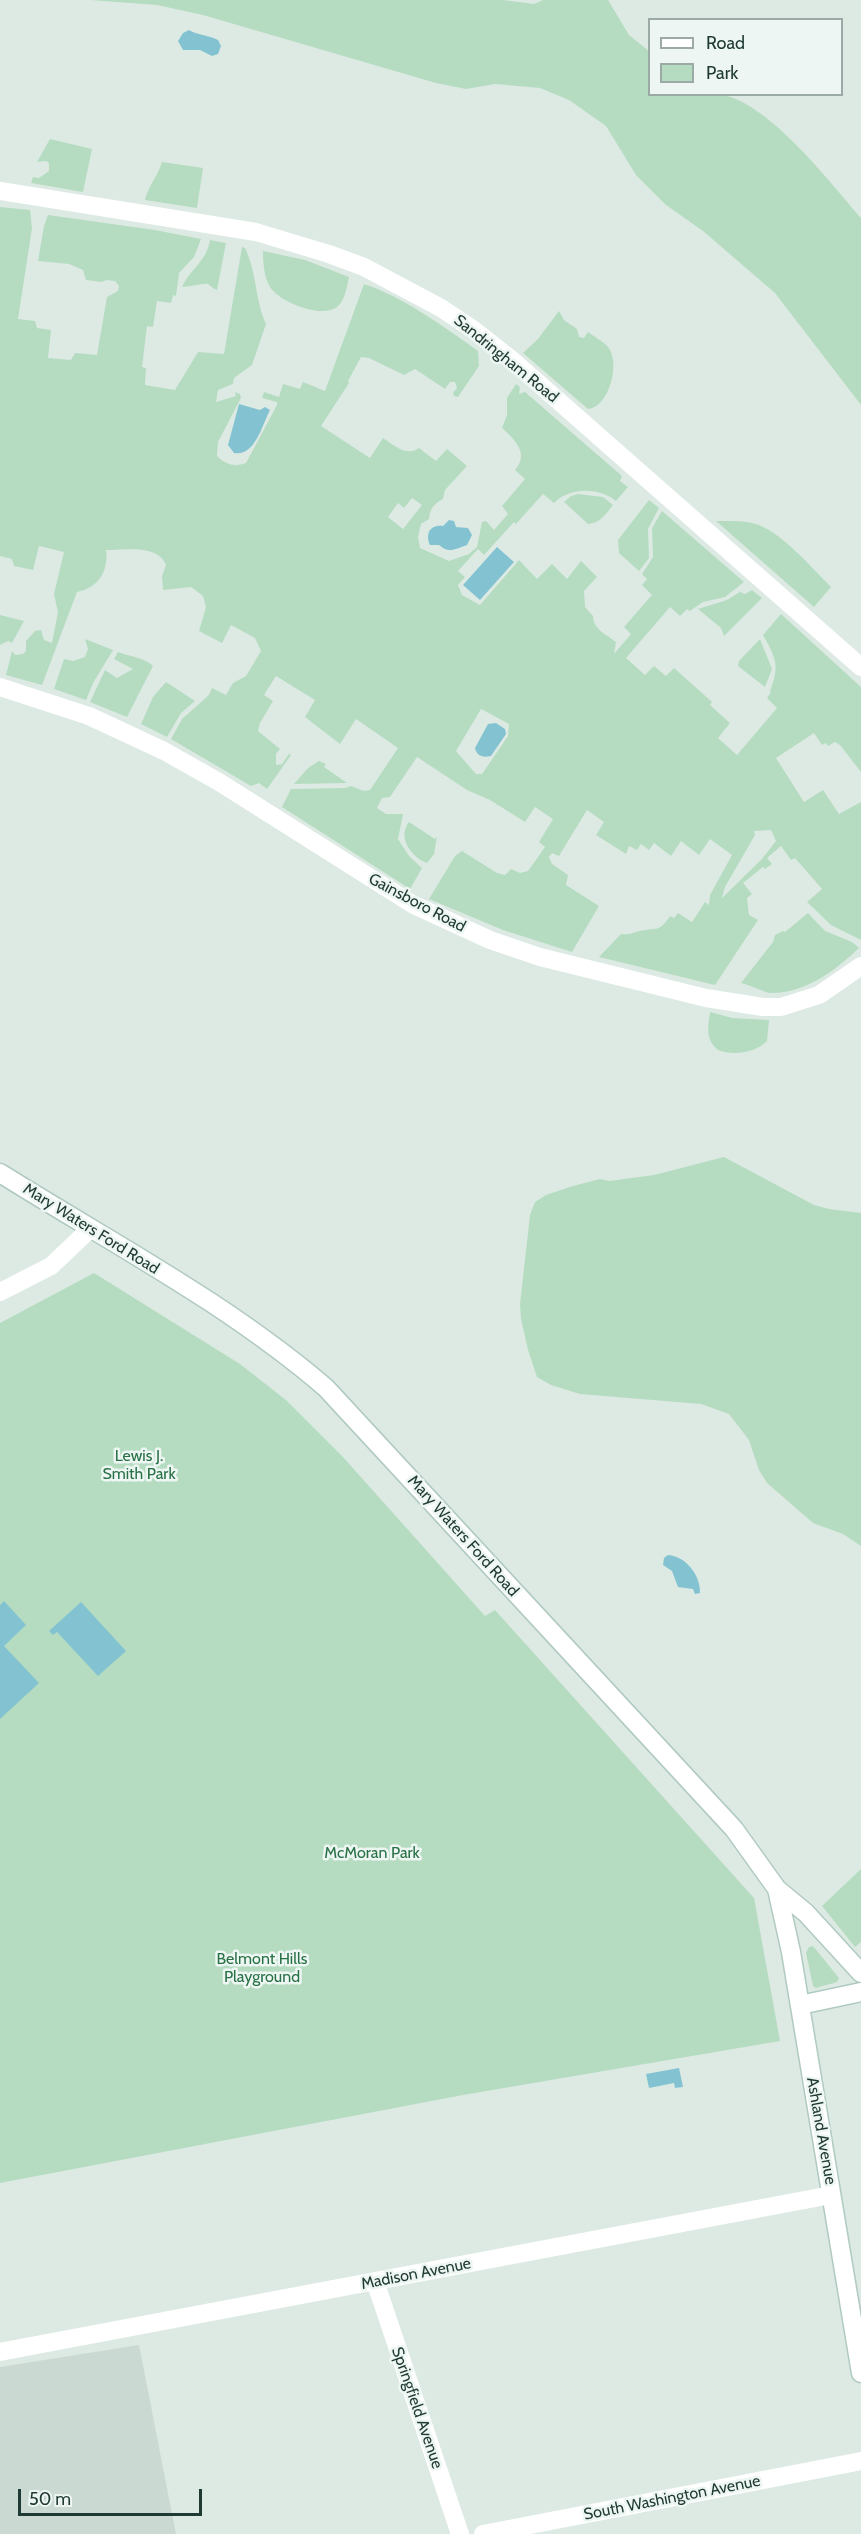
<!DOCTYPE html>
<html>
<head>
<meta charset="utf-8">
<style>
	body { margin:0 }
	#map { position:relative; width:861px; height:2534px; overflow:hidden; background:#ddeae4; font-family:Cabin,sans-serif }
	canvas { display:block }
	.legend { position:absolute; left:648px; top:18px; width:195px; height:78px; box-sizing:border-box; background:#edf6f2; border:2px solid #9baaa6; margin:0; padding:8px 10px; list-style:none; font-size:18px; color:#1f3933 }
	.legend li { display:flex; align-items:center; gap:12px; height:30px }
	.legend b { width:30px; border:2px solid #9baaa6 }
	.scale { position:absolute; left:18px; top:2489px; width:184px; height:27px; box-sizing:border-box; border:3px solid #1f3933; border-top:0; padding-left:8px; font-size:18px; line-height:21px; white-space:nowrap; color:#1f3933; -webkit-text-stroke:4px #edf6f2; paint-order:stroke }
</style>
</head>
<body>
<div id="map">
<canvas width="861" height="2534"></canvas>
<ul class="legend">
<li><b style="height:8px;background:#fff"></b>Road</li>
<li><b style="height:16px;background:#b5dcc1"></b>Park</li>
</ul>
<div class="scale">50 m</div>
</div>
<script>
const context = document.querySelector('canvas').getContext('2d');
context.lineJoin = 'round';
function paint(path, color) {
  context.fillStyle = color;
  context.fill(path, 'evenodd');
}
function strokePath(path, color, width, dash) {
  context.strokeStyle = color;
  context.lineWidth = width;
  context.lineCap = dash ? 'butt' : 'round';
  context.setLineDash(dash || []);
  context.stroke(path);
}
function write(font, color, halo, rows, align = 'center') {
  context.font = font + ' Cabin,sans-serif';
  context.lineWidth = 5;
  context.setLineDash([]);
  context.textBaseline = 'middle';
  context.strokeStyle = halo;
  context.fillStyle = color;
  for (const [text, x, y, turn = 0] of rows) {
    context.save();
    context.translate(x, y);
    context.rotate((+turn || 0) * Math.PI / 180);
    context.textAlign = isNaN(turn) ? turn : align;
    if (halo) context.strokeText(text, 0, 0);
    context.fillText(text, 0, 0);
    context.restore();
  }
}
paint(new Path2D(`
	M 139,2345 L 176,2534 L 0,2534 L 0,2367 Z`), '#cbd9d3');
paint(new Path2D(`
	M 90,0 L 503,0 L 534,4 L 543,0 L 608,0 L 629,35 L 649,51 L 650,94 C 667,94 709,91 724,95 C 771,106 830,182 861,218 L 861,405 L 775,293 L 703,231 L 666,205 L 636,175 L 606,126 L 569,100 L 540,88 L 495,84 L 466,89 L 436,83 L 203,15 L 157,5 Z
	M 50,139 L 92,149 L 83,192 L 31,183 L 33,177 L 39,178 L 49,171 L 49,163 L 46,161 L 37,162 Z
	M 162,162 L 203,168 L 197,208 L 145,200 C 148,186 158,176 162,162 Z
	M 0,207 L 30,210 L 32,228 L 18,319 L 35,321 L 37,328 L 51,330 L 48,358 L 71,360 L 75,353 L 97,355 L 107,297 L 118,291 L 119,286 L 115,281 L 106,280 L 102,282 L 86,280 L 83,270 L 69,264 L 38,261 L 44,226 L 48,215 L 155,230 L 201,239 L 194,257 L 179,273 L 176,296 L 173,295 L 171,303 L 157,301 L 153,327 L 147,326 L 142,367 L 146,368 L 145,385 L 175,390 L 198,352 L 224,354 L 242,247 L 245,248 C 257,273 255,300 266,324 L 252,365 L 234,378 L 233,384 L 218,390 L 216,402 L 236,396 L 235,392 L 240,394 L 241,398 L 218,442 L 217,456 C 226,465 235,467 246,463 L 277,405 L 277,402 L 262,398 L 264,392 L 279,397 L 283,384 L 300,389 L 303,382 L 325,391 L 364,284 C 405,298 443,326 478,351 L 479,366 L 458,397 L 454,396 L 453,393 L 457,388 L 455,382 L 450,382 L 445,389 L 415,369 L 404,375 L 369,358 L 361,357 L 348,381 L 349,383 L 321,426 L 370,458 L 383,438 C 394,445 406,457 419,448 L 436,461 L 447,449 L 467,466 L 445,490 L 443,499 C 434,504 430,508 429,519 L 421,524 L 418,537 L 420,548 L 449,561 L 469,554 L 477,547 L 482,522 L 486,521 L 494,530 L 508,514 L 502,506 L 525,479 L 515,470 C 530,453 514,439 502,428 L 507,415 L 507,398 L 516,384 L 520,387 L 519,394 L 525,392 L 622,476 L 620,481 L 628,487 L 616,501 C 598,486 568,488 554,503 L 543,494 L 516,524 L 514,522 L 484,555 L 478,549 L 458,571 L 465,577 L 458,585 L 462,595 L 480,605 L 519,560 L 537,579 L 552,564 L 567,579 L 581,561 L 597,577 L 584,591 L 585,607 L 593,616 C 593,629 607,635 616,642 L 614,654 L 631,634 L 624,627 L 652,595 L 642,585 L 647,579 L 642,574 L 653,557 L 652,528 L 662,511 L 744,582 L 725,597 L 703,602 L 690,611 L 687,609 L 680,616 L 670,607 L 626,658 L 645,675 L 654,666 L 666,676 L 674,668 L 712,702 L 710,705 L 730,723 L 718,738 L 737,755 L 777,708 L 767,698 L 771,692 L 770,691 C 780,666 776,658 763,635 L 781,614 L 861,687 L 861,772 L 840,745 L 835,742 L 828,746 L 826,743 L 822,745 L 814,733 L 776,758 L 804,802 L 823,790 L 839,814 L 861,802 L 861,940 L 831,925 L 807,902 L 822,889 L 795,858 L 791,860 L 781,846 L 767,858 L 772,864 L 765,869 L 763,867 L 743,883 L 752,894 L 747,898 L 749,915 L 758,920 L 715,985 L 599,957 L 621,934 C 629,935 632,933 640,931 C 657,927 659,933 670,916 L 674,918 L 678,913 L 692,922 L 705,902 L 709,905 L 710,895 L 732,855 L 710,839 L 699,855 L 681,841 L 671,856 L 654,843 L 649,850 L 641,844 L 637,850 L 629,846 L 626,854 L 596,835 L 604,822 L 587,810 L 559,856 L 552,853 L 549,857 L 552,864 L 568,875 L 566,885 L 599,906 L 572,952 L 503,930 L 429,899 L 455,856 L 462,851 L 497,873 L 505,875 L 511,869 L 520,873 L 528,871 L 545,847 L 539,842 L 553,819 L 535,807 L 525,822 L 490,800 L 467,790 L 417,757 L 390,797 L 382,798 L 377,808 L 386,814 L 403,814 L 398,839 L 409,856 L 422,868 L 410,889 L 282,807 L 291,789 L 345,788 L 351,786 L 364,791 L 370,790 L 398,748 L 356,719 L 340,744 L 305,717 L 315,700 L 276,676 L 264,695 L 273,701 L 260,723 L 258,731 L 280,749 L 276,754 L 276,765 L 282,764 L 289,754 L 291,755 L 267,789 L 259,783 L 251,786 L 171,739 L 182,719 L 209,695 L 212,688 L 226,695 L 233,683 L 246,676 L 261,651 L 255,638 L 231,625 L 222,643 L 199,631 L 206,607 L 203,596 L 191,587 L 163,590 L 162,576 L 166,565 C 158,544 125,550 106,550 C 109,571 98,588 77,592 L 42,685 L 6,675 L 12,651 L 15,655 L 23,654 L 26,651 L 26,641 L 35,631 L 41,630 L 44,640 L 52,643 L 58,612 L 54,594 L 64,552 L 39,546 L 33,570 L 14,566 L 12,559 L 0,556 ZM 412,498 L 422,505 L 403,529 L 388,517 L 398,503 L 404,508 ZM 481,709 L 509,724 L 508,736 L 482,774 L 476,774 L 456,751 ZM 771,830 L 776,841 L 762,859 L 722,898 L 725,887 L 755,835 L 754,831 Z
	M 210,240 L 226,243 L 217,290 C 214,289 211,286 208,284 C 204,283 189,287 182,287 C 190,269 207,261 210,240 Z
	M 263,251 L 305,260 L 349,277 C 347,286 345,301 337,307 C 322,319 279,302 270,287 C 264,277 263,263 263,251 Z
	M 559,311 L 564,320 L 577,329 L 579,337 L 584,338 L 588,332 C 594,337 603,341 608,347 C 621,363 609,407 588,409 L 523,353 L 538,339 Z
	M 578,494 L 603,497 L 613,505 C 606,514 600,523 588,524 L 564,502 L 571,496 Z
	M 649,500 L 659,508 L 648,529 L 649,558 L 639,571 L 619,553 L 618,540 Z
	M 716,521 C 730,521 746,520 759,525 C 784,535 812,568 831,587 L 814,607 Z
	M 752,590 L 762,598 L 724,636 L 721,628 L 698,609 L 727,600 L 740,592 L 745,594 Z
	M 0,615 L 24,621 L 12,643 L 8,641 L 0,645 Z
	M 85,639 L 113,650 L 93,683 L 86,700 L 54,689 L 64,659 L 73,661 L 85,657 L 88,649 Z
	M 760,639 L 772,669 L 765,687 L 738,666 L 739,661 Z
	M 118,652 C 128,656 145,658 153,666 L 127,717 L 90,702 L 105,670 L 117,678 L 133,669 L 114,659 Z
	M 166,682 L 195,701 L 181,713 L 167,737 L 141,724 L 153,697 Z
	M 319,761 L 326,764 L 324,767 L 347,783 L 294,784 L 308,768 Z
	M 409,822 L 435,839 L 437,837 L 434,854 L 427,863 C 411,857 397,837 409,822 Z
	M 808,913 L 825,931 L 852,942 L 859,948 C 836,970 806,993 772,993 C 764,993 751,985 741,983 L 773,942 L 775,935 L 783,931 L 785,932 Z
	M 710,1012 L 732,1018 L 769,1020 L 767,1041 C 756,1053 732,1056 718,1050 C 705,1039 708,1027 710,1012 Z
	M 724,1157 L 814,1205 L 829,1209 L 861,1213 L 861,1546 L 843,1534 L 813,1523 L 767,1483 L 759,1470 L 749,1440 L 729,1414 L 701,1404 L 580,1394 L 551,1385 L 537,1377 L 528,1350 L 521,1319 L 520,1304 L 530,1215 L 535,1202 L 546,1195 L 573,1186 L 600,1179 L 609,1181 L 654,1175 Z
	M 94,1273 L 240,1364 L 286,1400 L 343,1457 L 485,1616 L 495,1610 L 754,1898 L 780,2041 L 463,2095 L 0,2183 L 0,1323 Z
	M 861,1869 L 861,1942 L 855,1947 L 822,1906 Z
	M 813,1946 L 839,1978 L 837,1982 L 816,1988 L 813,1986 L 806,1953 L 809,1947 Z`), '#b5dcc1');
paint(new Path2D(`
	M 189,30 C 197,35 208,35 218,40 L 221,46 L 218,54 L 212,56 L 200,50 L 183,50 L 178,41 L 183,33 Z
	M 239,404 L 260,410 L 265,407 L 270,410 C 262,425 255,457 234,453 L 228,445 Z
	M 449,520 L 454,521 L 456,527 L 468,528 L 472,535 L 467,545 C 455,549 449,554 439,545 L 430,545 C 425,534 430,524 443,526 Z
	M 497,547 L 514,562 L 480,600 L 463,585 Z
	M 496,723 L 505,729 L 506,734 L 491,756 C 483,758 477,756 475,748 L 488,724 Z
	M 668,1555 C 686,1556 701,1576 700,1593 L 695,1594 L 693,1589 L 678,1587 L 672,1571 L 663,1565 L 664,1558 Z
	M 4,1601 L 26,1625 L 4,1646 L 39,1683 L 0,1719 L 0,1605 Z
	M 81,1602 L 126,1651 L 98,1676 L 57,1632 L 53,1635 L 49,1631 Z
	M 679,2068 L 683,2087 L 675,2088 L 674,2083 L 649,2088 L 646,2074 Z`), '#83c3d1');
const secondary = new Path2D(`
	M 0,1173 C 110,1242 227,1303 326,1388 L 734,1829 L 777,1889 L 806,1913 L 861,1973
	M 777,1889 L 791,1952 L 861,2373
	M 800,2005 L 861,1992`);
strokePath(secondary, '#b0cac1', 21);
strokePath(new Path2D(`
	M 0,191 L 256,232 L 329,254 L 364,267 L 441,308 L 474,330 L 512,360 L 861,667
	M 0,687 L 89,716 L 164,751 L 219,782 L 412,904 L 490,940 L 540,957 L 706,998 L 763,1007 L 781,1007 L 819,995 L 861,966
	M 0,1292 L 51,1266 L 90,1229
	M 375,2281 L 460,2534
	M 0,2352 L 831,2195
	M 483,2534 L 861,2461`), '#fff', 18);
strokePath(secondary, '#fff', 18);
write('16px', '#1f3933', '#edf6f2', [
	["Sandringham Road",506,359,39],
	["Gainsboro Road",417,903,28],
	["Mary Waters Ford Road",91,1229,32],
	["Mary Waters Ford Road",463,1536,48],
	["Ashland Avenue",821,2131,80],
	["Madison Avenue",416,2274,-11],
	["Springfield Avenue",417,2408,71],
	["South Washington Avenue",672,2498,-11]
]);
write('16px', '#287146', '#edf6f2', [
	["Lewis J.",139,1456],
	["Smith Park",139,1474],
	["McMoran Park",372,1853],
	["Belmont Hills",262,1959],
	["Playground",262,1977]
]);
</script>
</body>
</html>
